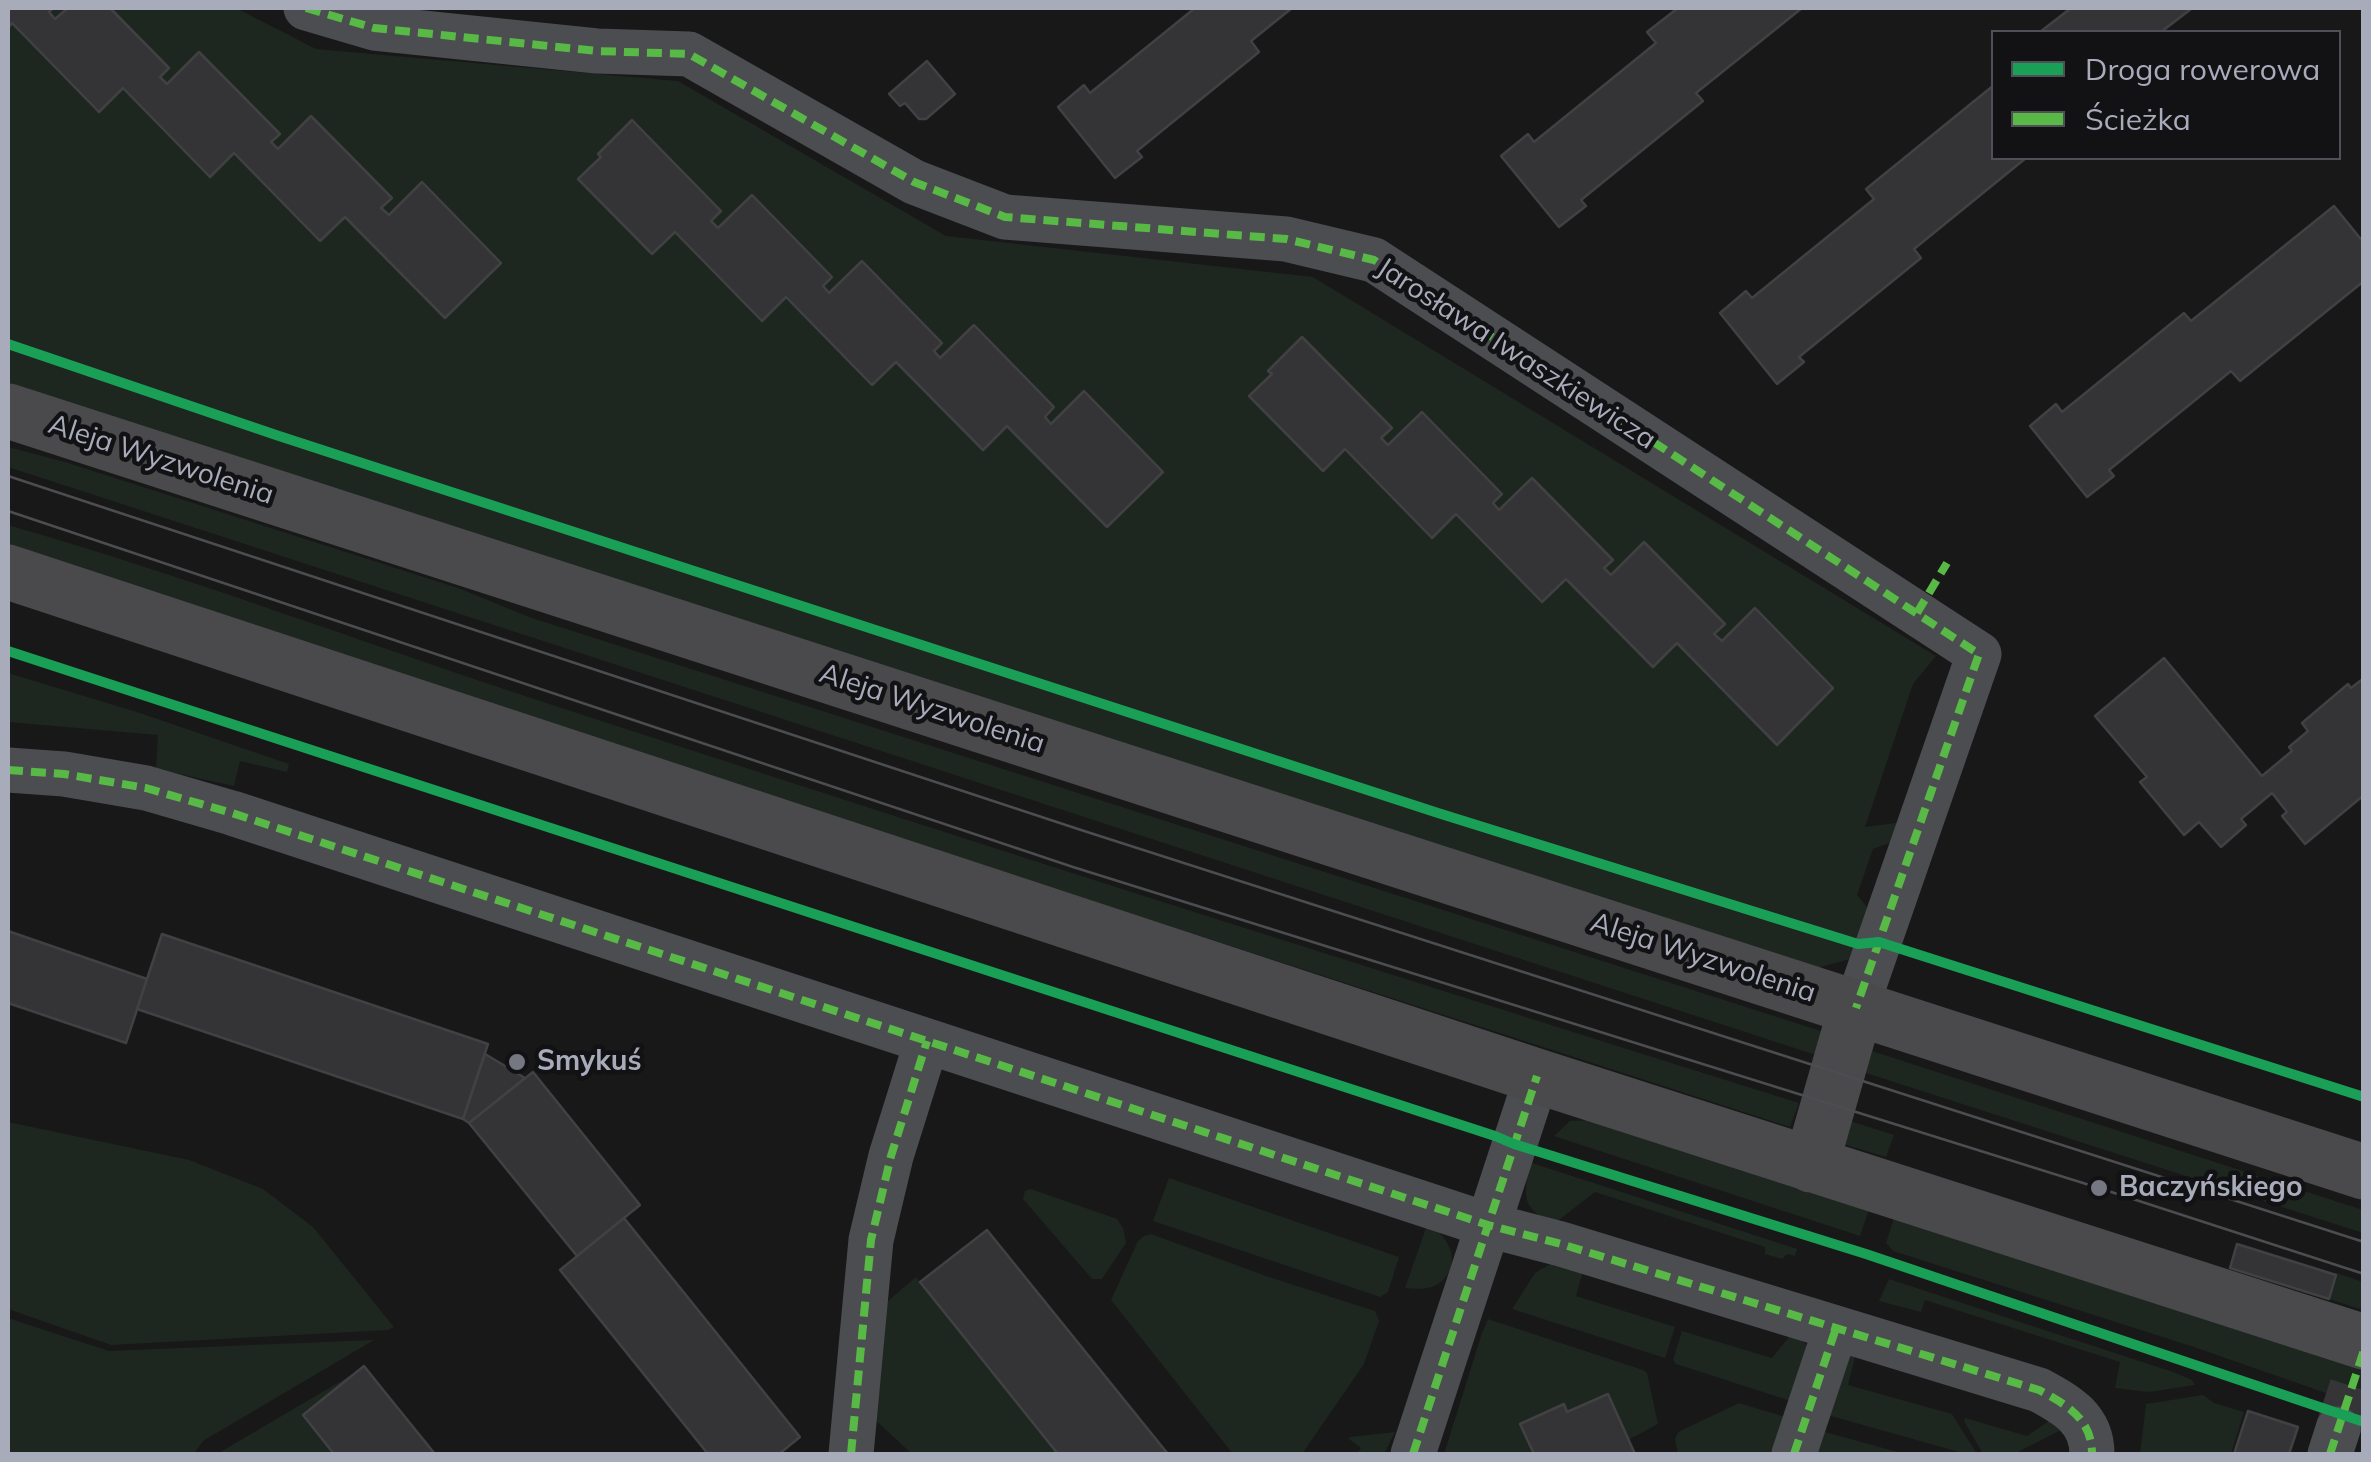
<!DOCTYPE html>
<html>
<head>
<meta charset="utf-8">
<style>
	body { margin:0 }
	#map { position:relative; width:2371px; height:1462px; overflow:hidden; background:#181818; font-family:Mulish,sans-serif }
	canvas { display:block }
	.frame { position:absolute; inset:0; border:10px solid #a8abba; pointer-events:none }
	.legend { position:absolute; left:1991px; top:30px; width:350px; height:130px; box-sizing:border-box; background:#121215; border:2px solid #4e4f57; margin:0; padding:12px 18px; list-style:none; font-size:30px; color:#a8abba }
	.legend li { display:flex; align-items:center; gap:20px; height:50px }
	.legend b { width:50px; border:2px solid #4e4f57 }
</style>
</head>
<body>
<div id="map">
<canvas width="2371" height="1462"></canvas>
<div class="frame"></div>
<ul class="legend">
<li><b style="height:12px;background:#1a9f57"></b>Droga rowerowa</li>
<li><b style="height:12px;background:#58b947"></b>Ścieżka</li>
</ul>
</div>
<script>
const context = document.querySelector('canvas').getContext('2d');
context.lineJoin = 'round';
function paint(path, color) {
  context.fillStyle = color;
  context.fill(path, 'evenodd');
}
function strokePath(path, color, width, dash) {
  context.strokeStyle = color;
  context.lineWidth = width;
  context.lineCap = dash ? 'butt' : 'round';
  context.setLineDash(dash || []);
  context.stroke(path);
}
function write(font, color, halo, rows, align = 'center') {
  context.font = font + ' Mulish,sans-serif';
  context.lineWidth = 9;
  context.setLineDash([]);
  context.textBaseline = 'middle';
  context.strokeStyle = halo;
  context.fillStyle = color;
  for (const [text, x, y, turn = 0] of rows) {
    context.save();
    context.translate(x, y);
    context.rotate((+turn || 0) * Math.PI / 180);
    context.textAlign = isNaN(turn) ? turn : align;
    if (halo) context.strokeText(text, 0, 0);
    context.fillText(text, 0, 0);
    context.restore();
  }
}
paint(new Path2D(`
	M 8,8 L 236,8 L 316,49 L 678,81 L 946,236 L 1313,277 L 1936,656 L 1913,684 L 1865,827 L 1903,822 L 1895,841 L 1873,849 L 1857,895 L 1867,907 L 1866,924 L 1850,959 L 1813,969 L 8,384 Z
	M 8,447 L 65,462 L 461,589 L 529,617 L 1824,1032 L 1816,1055 L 8,467 Z
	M 8,525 C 186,576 361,642 537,700 C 957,837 1378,971 1799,1103 L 1790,1127 L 8,550 Z
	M 8,673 L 140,713 L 289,764 L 287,772 L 240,761 L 234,786 L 156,769 L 158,735 L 8,722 Z
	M 1872,1051 L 2363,1210 L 2363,1233 L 1866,1073 Z
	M 1590,1120 L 1869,1209 L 1860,1236 L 1554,1136 L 1570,1121 Z
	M 1847,1120 L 1894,1135 L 1886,1157 L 1843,1144 Z
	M 8,1122 L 189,1160 L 263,1189 L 313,1227 L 394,1327 L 388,1330 L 111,1345 L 8,1309 Z
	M 1529,1162 L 1797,1249 L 1795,1256 L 1787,1254 L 1782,1259 L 1765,1254 L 1765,1247 L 1595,1192 L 1555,1223 C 1519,1209 1525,1195 1529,1162 Z
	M 1169,1178 L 1399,1257 L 1388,1292 L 1380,1297 L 1153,1221 Z
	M 1031,1189 L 1117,1219 L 1123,1228 L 1126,1243 L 1102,1279 L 1092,1279 L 1023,1199 L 1025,1191 Z
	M 1894,1218 L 2363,1367 L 2363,1406 L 2194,1347 L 1893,1251 L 1886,1243 Z
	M 1427,1225 C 1450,1234 1464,1267 1438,1284 C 1429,1290 1416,1289 1405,1288 Z
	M 1151,1234 L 1269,1277 L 1375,1311 L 1379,1321 L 1364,1364 L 1302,1454 L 1233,1454 L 1111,1300 L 1138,1241 L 1144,1236 Z
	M 1552,1263 L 1583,1271 L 1576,1296 L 1675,1327 L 1665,1358 L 1512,1309 L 1535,1273 Z
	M 2336,1273 L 2363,1282 L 2363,1310 L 2329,1299 Z
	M 916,1277 L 1058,1454 L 912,1454 L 870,1415 L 880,1308 Z
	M 1889,1279 L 2173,1372 L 2192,1380 L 2195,1385 L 2149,1392 L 2115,1388 L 2120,1362 L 1925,1300 L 1921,1312 L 1879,1301 Z
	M 8,1318 L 109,1351 L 374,1340 L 203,1441 L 194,1454 L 8,1454 Z
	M 1488,1319 L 1643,1370 L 1647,1373 L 1658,1424 L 1628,1440 L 1608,1395 L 1567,1412 L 1564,1405 L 1520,1424 L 1534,1454 L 1444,1454 L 1482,1333 Z
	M 1682,1331 L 1772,1358 L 1789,1337 L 1796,1336 L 1809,1347 L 1797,1403 L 1676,1364 L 1673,1360 Z
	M 1846,1350 L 1856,1353 L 1848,1385 L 1952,1414 L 1977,1454 L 1966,1454 L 1824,1414 Z
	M 353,1374 L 303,1415 L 334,1454 L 217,1454 Z
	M 2203,1395 L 2214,1403 L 2244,1412 L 2231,1454 L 2140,1454 L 2146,1404 Z
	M 1739,1403 L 1792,1419 L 1778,1454 L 1678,1454 L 1675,1439 L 1678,1432 Z
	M 1965,1418 L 2027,1436 L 2052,1419 L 2065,1428 L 2014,1454 L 1983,1454 L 1964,1421 Z
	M 1818,1430 L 1905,1454 L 1811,1454 Z
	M 1395,1432 L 1384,1454 L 1357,1454 L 1361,1448 L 1349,1439 L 1350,1437 Z`), '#1e2620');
const building = new Path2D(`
	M 8,8 L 53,8 L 49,12 L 55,19 L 68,8 L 110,8 L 169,68 L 160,77 L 167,84 L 199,52 L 280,134 L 271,142 L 278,149 L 311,116 L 392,198 L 381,208 L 389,215 L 422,182 L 501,263 L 445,318 L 345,217 L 320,241 L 234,153 L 210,177 L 123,88 L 99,112 L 12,23 L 8,28 Z
	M 1195,8 L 1292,8 L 1251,41 L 1259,52 L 1137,151 L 1142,157 L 1115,178 L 1058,107 L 1084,85 L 1090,93 Z
	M 1678,8 L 1802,8 L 1696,93 L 1703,101 L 1581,200 L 1586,206 L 1559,227 L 1501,156 L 1528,134 L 1534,142 L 1656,43 L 1647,32 Z
	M 2071,8 L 2190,8 L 2191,9 L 2161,32 L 2040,32 Z
	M 927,61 L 955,94 L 926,119 L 919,119 L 905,103 L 900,106 L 889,94 Z
	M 1994,85 L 1994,158 L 2026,158 L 1914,249 L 1921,258 L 1799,357 L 1804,362 L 1777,384 L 1720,313 L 1746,291 L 1752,298 L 1874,199 L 1866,189 Z
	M 632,120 L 721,211 L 711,221 L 718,228 L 752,195 L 832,277 L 823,286 L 829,293 L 862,261 L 942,343 L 934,351 L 940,358 L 974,325 L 1054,407 L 1045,417 L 1051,424 L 1084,391 L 1163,472 L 1107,527 L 1007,426 L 983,450 L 896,362 L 872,385 L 786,297 L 762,321 L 675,232 L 652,254 L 578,179 L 601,157 L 598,154 Z
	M 2334,206 L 2364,243 L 2364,281 L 2240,381 L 2231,371 L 2109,470 L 2114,476 L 2087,497 L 2030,426 L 2056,404 L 2062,412 L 2184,313 L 2191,321 Z
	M 1302,337 L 1392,428 L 1381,438 L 1388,445 L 1422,412 L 1502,494 L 1493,503 L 1499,510 L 1532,478 L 1613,560 L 1604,568 L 1611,575 L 1644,542 L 1725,624 L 1714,634 L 1722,641 L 1755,608 L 1833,688 L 1777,745 L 1677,643 L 1653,667 L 1566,579 L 1542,602 L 1456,514 L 1432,538 L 1345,449 L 1323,471 L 1249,396 L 1272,374 L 1268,371 Z
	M 2164,658 L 2262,776 L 2292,751 L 2289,747 L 2308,731 L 2302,723 L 2348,684 L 2351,688 L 2364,678 L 2364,795 L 2305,844 L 2282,816 L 2287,812 L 2272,793 L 2241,819 L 2246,825 L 2221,847 L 2199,822 L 2184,835 L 2140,782 L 2147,777 L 2095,716 Z
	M 8,931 L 147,979 L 126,1043 L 8,1003 Z
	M 162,934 L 488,1044 L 463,1119 L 137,1009 Z
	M 485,1054 L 525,1078 L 469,1123 L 463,1119 Z
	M 533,1072 L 640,1205 L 577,1256 L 469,1123 Z
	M 624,1218 L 800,1437 L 779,1454 L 708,1454 L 560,1270 Z
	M 987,1230 L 1168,1454 L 1058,1454 L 920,1282 Z
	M 2237,1244 L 2336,1275 L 2329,1299 L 2230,1268 Z
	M 364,1366 L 384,1391 L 435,1454 L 334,1454 L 303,1415 Z
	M 1608,1394 L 1635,1454 L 1534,1454 L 1520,1424 L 1564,1404 L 1567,1412 Z
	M 2248,1411 L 2298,1427 L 2289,1454 L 2234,1454 Z`);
paint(building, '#343436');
strokePath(building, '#414144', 2.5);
strokePath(new Path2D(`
	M 2338,1429 L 2364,1350`), '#353538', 45, [45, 22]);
strokePath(new Path2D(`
	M 306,8 L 374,28 L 597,51 L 689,54 L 914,182 L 1005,217 L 1286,239 L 1374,260 L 1979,654 L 1856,1008
	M 8,770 L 64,774 L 146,788 L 232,813 L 1488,1225 L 1561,1244 L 2039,1390 C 2067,1405 2092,1419 2092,1454
	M 851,1454 L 871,1240 L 891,1156 L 927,1041
	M 1413,1454 L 1537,1076
	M 1794,1454 L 1836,1328
	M 2330,1454 L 2338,1429`), '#4c4d51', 45);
strokePath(new Path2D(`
	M 8,411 L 2364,1172
	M 8,572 L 1537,1076 L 2364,1342
	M 1811,1165 L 1856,1008`), '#4a4a4d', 55);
strokePath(new Path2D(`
	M 8,476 L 1081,830 L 2364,1242
	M 8,511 L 1073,867 L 2099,1188 L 2364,1274`), '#4c4d51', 2.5);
strokePath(new Path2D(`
	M 306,8 L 374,28 L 597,51 L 689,54 L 914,182 L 1005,217 L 1286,239 L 1374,260 L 1979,654 L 1856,1008
	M 1917,613 L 1947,563
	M 8,770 L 64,774 L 146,788 L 232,813 L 1488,1225 L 1561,1244 L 2039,1390 C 2067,1405 2092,1419 2092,1454
	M 851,1454 L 871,1240 L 891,1156 L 927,1041
	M 1413,1454 L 1537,1076
	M 1794,1454 L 1836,1328
	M 2330,1454 L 2364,1350`), '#58b947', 8, [15, 8]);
strokePath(new Path2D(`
	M 8,344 L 276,435 L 1438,813 L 1858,944 L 1879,942 L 2364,1097
	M 8,651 L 1495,1136 L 1514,1144 L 1866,1254 L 2364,1422`), '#1a9f57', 10);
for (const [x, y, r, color] of [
	[517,1062,10,"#767881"],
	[2099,1188,10,"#767881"]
]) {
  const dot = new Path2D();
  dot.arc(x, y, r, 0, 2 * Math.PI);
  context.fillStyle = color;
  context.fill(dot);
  strokePath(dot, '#121215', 4);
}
write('28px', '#a8abba', '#121215', [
	["Jarosława Iwaszkiewicza",1516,354,33],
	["Aleja Wyzwolenia",161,460,18],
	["Aleja Wyzwolenia",932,709,18],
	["Aleja Wyzwolenia",1703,958,18]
]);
write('bold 28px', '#a8abba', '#121215', [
	["Smykuś",537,1062],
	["Baczyńskiego",2119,1188]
], 'left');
</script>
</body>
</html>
